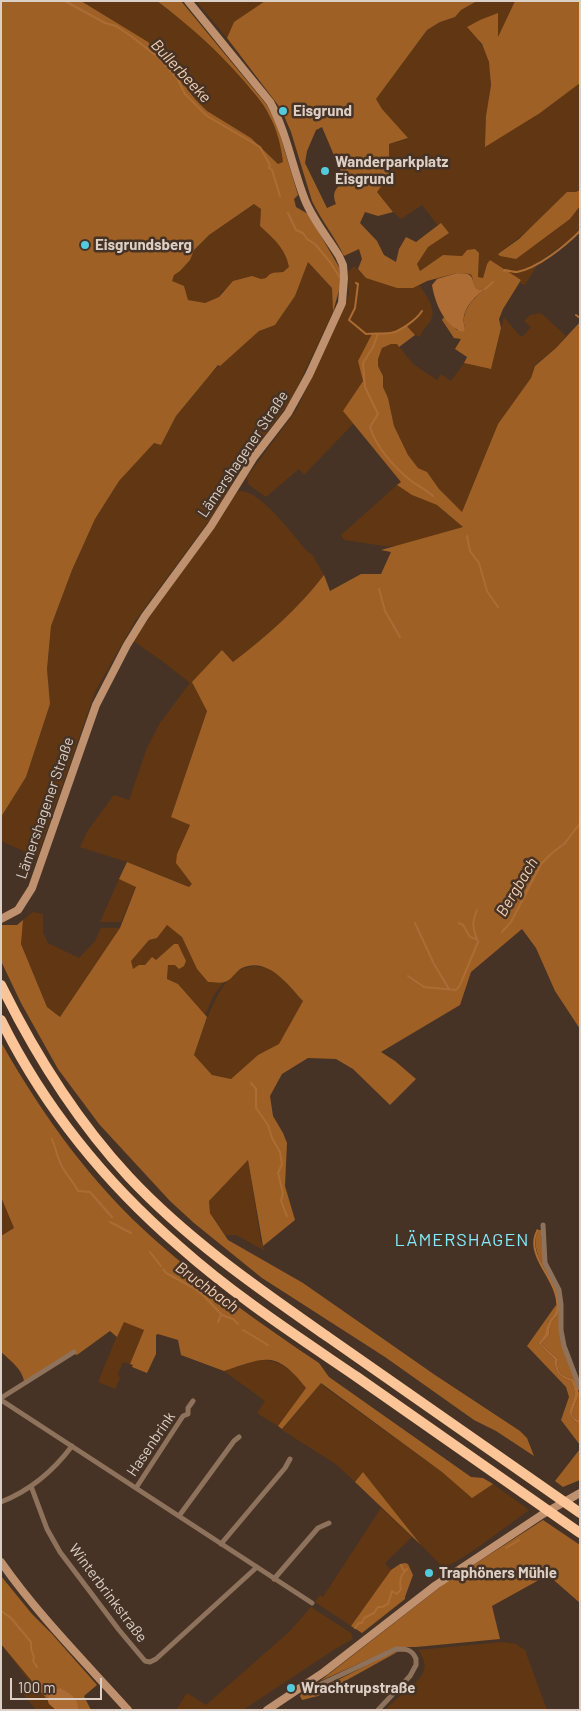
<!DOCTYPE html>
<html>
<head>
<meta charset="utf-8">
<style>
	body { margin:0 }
	#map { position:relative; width:581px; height:1711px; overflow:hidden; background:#463325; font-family:Barlow,sans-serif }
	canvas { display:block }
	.frame { position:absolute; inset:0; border:2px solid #dbcfc6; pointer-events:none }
	.scale { position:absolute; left:10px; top:1678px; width:92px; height:22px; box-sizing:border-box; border:2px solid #dbcfc6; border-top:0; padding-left:6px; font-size:15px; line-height:18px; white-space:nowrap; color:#dbcfc6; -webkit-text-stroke:4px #463325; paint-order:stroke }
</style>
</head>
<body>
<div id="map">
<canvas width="581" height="1711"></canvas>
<div class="frame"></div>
<div class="scale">100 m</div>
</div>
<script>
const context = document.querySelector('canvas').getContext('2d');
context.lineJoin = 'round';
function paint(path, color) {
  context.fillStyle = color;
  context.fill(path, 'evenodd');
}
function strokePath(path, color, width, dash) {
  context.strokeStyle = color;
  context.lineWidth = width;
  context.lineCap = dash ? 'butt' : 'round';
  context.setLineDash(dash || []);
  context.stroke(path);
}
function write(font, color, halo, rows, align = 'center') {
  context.font = font + ' Barlow,sans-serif';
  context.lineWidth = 5;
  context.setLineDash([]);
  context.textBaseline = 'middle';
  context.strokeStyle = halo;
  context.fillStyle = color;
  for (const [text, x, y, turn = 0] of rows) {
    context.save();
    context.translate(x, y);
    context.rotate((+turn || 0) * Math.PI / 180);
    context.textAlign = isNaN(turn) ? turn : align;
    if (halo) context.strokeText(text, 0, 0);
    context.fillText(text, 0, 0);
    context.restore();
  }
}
paint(new Path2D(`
	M 81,1 L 157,1 L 182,20 L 228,62 L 258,97 L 269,115 L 278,135 L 283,162 L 278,164 L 251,138 L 207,111 L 195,99 L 165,61 L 110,19 Z
	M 196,1 L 265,1 L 234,22 L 227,38 Z
	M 477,1 L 515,1 L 497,39 L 468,27 C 496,60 493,75 486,116 L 540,113 L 580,83 L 580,190 L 498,254 L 535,245 L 570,219 L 580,206 L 580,230 L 568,241 L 540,261 L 525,285 L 520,283 L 521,280 L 490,260 L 487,264 L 483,278 L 478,277 L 479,253 L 467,250 L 462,256 L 443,255 L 420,271 L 417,264 L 441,223 L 438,226 L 422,205 L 401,219 L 393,212 L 377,192 L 389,176 L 389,144 L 408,139 L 382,109 L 376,99 L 427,30 L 440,22 L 455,17 L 461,10 Z
	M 255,204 L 261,209 L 260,226 C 274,239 286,249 290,267 C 285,271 267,279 261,279 C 258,278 255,277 252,276 L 222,291 L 219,297 L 205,303 L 188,300 L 172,281 L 173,275 L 180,271 L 189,260 L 194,250 L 209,235 Z
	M 308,262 L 332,288 L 333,312 L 290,402 L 249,456 L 211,518 L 135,621 L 95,692 L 87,715 L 37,857 L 1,841 L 1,817 L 26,777 L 50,704 L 47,669 L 51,626 L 72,570 L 95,519 L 119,481 L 154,443 L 161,445 L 176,416 L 210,374 L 259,331 L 275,325 L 295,296 Z
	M 354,266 L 366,278 L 413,288 L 419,285 C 425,293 437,309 431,320 C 428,326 422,329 420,337 L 415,335 L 406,325 L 392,333 L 358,361 L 363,381 L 344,411 L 354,423 L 304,475 L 299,469 L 266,497 L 248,484 L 247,477 L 297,409 L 346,303 L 349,294 L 348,272 Z
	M 541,313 L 566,336 L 556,348 L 535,365 L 531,378 L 498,424 L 462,512 L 439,489 L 427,472 L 418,468 L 408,455 L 394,426 L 388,398 L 383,387 L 383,376 L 378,366 L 378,359 L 382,348 L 391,344 L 397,344 L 413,364 L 437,380 L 441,374 L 451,381 L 464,363 L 491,369 L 504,317 L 520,336 L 523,336 L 531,327 L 524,321 L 530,315 Z
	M 397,485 L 412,495 L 437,505 L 463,527 L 398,546 L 384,546 L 344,540 L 341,535 Z
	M 240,491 C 262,491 294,537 309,553 L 312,554 L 324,575 C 298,609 267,636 233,662 L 222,650 L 207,710 L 171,817 L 190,825 L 177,854 L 193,884 L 190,887 L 127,862 L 80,847 L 88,830 L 114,795 L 129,800 L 147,748 L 160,723 L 190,683 L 162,661 L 133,641 C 166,591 205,545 236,493 Z
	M 119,879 L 136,886 L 121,922 L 100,922 Z
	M 33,912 L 43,914 L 43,932 L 48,943 L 79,958 L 95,941 L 101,928 L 120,928 L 60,1017 L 47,1007 L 21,944 L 23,920 Z
	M 167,925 L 182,937 L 197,969 L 208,982 L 224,982 L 214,995 L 205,1015 L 178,984 L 167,980 L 168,965 L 175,965 L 174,944 C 168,949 162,956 155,960 C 148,965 140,965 133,970 L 130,961 L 149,940 L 157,938 Z
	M 255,966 L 268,968 L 282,978 L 303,1001 L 280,1044 L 258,1055 L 231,1079 L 212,1075 L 194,1055 C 203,1031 217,978 244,968 C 247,967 252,967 255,966 Z
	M 248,1160 L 261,1242 L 265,1251 L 236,1235 L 225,1235 L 210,1212 L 209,1201 Z
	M 1,1197 L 14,1228 L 1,1236 Z
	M 123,1321 L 144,1330 L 130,1364 L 123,1362 L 118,1374 L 120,1378 L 115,1389 L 98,1382 Z
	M 260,1359 C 287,1364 289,1368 306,1388 L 278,1426 L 257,1413 L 265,1401 L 224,1371 Z
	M 321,1383 L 323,1386 L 442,1472 L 472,1497 L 493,1484 L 529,1510 L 480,1546 L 457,1561 L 444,1568 L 421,1545 L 363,1472 L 355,1482 L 337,1465 L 282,1430 Z
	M 381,1508 L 412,1537 L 385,1563 L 391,1570 L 351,1626 L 315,1602 L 320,1595 L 323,1597 Z
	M 311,1607 L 351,1633 L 353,1639 L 335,1649 L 243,1710 L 176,1710 L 187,1693 L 206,1705 L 290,1631 Z
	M 502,1642 L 516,1644 L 525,1650 L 547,1710 L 385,1710 C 392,1703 399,1696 407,1690 C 422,1677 432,1669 418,1650 Z
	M 1,1644 L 56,1710 L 36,1710 L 20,1690 L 29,1681 Z`), '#603712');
paint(new Path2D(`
	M 1,1 L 81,1 L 148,42 L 165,61 L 195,99 L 207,111 L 251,138 L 278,164 L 283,162 C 281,146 277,129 269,115 C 263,102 253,92 244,81 C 218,51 189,25 157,1 L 181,1 L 266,104 L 276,122 L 298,195 L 294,199 L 296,207 L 308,214 L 339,267 L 341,283 L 333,312 L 332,288 L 308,262 L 295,296 L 275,325 L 259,331 L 220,366 L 218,365 L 176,416 L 161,445 L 154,443 L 119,481 L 95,519 L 72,570 L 51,626 L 47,669 L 50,704 L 26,777 L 1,817 ZM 254,204 L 261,209 L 260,226 C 273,238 286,249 289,267 L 283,272 C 275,273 272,271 266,278 L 261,279 L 252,276 L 233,281 L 219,297 L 205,303 L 188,300 L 184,286 L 172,281 L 174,275 L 180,271 L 190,260 L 194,250 L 209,235 Z
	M 265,1 L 477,1 L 461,10 L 455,17 L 440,22 L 427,30 L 376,99 L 382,109 L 408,138 L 389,144 L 389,176 L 377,192 L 393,212 L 378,216 L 365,212 L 360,223 L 377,241 L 384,255 L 396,262 L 399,249 L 406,237 L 416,242 L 441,223 L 449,233 L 428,247 L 417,264 L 420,271 L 443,255 L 462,256 L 467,250 L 475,249 L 479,253 L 478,277 L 483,278 L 487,264 L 490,260 L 521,280 L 503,309 L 499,319 L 501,328 L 491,369 L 464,363 L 467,357 L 455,349 L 461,339 L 454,338 L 442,320 L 444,317 L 457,330 L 465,328 C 460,311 473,299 485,289 L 480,290 L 474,288 L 472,276 L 470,274 L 457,273 L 427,281 L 413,288 L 397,288 L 366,278 L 358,269 L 362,259 L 359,249 L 344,256 C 335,237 321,220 312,201 L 291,132 L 281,109 L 227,38 L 234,22 ZM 322,127 L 344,179 C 337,189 331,191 336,204 L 327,208 L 305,163 L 307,151 L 316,130 Z
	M 515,1 L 580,1 L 580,83 L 540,113 L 485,147 L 486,116 L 491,85 L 489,62 L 482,44 L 467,27 L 480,20 L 498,13 L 498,37 Z
	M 580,190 L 580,206 L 570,219 L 516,259 L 500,256 L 498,254 L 519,239 L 567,192 L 576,192 Z
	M 580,322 L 580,1029 L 555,991 L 536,948 L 522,929 L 471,972 L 460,1005 L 381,1052 L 395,1061 L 416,1079 L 390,1105 L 353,1069 L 336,1059 L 308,1058 L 282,1074 L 270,1096 L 273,1116 L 283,1133 L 287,1143 L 285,1186 L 295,1220 L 263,1246 L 248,1160 L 209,1201 L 210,1213 L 228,1240 L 303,1283 L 435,1375 L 520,1431 L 527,1438 L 534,1456 L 496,1431 L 474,1420 L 385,1357 L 262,1278 L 194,1223 L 170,1201 L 99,1124 L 58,1069 L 21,1003 L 1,961 L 1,925 L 17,925 L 23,920 L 21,944 L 47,1007 L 60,1017 L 120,928 L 136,887 L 119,879 L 127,862 L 189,887 L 192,884 L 176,863 L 177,854 L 190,825 L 171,817 L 207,711 L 192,682 L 222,650 L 233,662 C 267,636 298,609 324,575 L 330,591 L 361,574 L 381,574 L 391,552 L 381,550 L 463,527 L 437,505 L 412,495 L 397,485 L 401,482 L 343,411 L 363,381 L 358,361 L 372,334 L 392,333 L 406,325 L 415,335 L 399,347 L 397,344 L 391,344 L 382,348 L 378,359 L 378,366 L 383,376 L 383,387 L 388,398 L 394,426 L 408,455 L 418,468 L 427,472 L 439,489 L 462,512 L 498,424 L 531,378 L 535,366 L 556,348 ZM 167,925 L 182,937 L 197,969 L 208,982 C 213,982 223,984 227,981 C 233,978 236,971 242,968 C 268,956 288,985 303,1001 L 279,1044 L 258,1055 L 231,1079 L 212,1075 L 194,1055 L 207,1017 L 178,984 L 167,979 L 168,965 L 175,965 L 179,969 L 184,966 L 186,961 L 178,944 L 174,944 L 156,960 L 152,957 L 145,965 L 139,965 L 133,969 L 131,961 L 149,940 L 157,938 Z
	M 1,1042 C 42,1115 92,1184 155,1240 C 206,1285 262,1325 319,1363 L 329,1377 L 471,1477 L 483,1478 L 493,1484 L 472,1498 L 442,1472 L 321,1383 L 282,1429 L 278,1426 L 306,1388 C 276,1350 266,1357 224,1371 L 181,1355 L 178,1340 L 158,1334 L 156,1335 L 156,1354 L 147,1373 L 132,1367 L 133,1365 L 130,1364 L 144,1330 L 124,1322 L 117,1337 L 110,1331 L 77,1355 L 74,1354 L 24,1381 C 22,1369 11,1361 1,1352 L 1,1236 L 14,1228 L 1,1197 Z
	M 539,1230 L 541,1230 L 542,1249 L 559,1296 L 559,1329 L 580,1396 L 580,1421 L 573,1417 L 572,1413 L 578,1397 L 573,1379 C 562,1376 556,1373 558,1359 L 541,1344 C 543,1341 547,1338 549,1335 C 550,1331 549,1327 550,1323 C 552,1320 556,1318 558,1314 C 567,1291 523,1253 539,1230 Z
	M 556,1305 L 556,1312 L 548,1322 L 547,1334 L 538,1343 L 555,1360 C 554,1373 560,1377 571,1381 C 581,1399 567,1408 571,1416 C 572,1419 577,1422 580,1425 L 580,1445 L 561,1420 L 569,1397 L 566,1387 L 527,1346 Z
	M 580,1449 L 580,1480 L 563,1487 L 555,1481 Z
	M 363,1472 L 421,1545 L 355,1482 Z
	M 543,1520 L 580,1545 L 580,1603 L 548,1575 L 492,1606 L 500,1639 L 416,1647 L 396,1647 L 320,1681 L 444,1584 Z
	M 405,1563 L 408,1564 L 413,1575 L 405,1597 L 405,1599 L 362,1633 L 351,1626 L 391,1570 L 400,1564 Z
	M 1,1576 L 32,1614 L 52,1634 L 97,1685 L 84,1696 L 91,1710 L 56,1710 L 1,1644 Z
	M 401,1650 L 318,1696 L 302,1700 L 300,1696 L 303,1692 L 312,1692 L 322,1688 L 385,1656 Z`), '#9f6026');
paint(new Path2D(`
	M 457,273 C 473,274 471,274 475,288 L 480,290 L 487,288 C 474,297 459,311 465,328 L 463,332 C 444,326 435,303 432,285 L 437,279 Z
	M 537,1229 L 539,1230 C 522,1256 569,1287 558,1314 C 556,1318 552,1320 551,1323 C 549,1327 550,1331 549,1335 C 547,1338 543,1341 541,1344 L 558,1359 C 556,1373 562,1376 573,1379 L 578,1387 L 578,1397 L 572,1413 L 573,1417 L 580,1421 L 580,1425 C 577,1422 572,1419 571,1416 C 566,1408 581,1399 571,1381 C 560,1377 554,1373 555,1360 L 538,1343 C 549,1332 544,1335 548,1323 C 550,1318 555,1315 556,1310 C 561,1281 521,1257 537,1229 Z
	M 60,1688 C 69,1693 79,1698 78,1710 L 56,1710 L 49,1704 C 45,1695 53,1690 60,1688 Z`), '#ac6c34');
strokePath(new Path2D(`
	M 65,1 L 105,23 L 116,26 L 131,36 L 159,58 L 177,78 L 185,94 L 207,116 L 260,147 L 270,165 L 269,168 L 272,170 L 280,196
	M 288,213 L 296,230 L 303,233 L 307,239 L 315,244 L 330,262 L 340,278
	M 504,271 L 505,270 C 509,271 513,272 517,272 C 538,268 565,246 580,231
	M 356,283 L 358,284 L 355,308 L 349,320 L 366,334 C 374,333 382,334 390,333 C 400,332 417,319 422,311
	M 485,289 L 493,282
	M 576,315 L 580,318
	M 378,334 L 373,347 L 363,363 L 365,387 L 378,414 L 370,427 C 376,447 394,467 410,480 C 418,486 426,490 433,496
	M 467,536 L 470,551 L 479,563 L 487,591 L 498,607
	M 379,589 L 385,611 L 400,637
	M 415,923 L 434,964 L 449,989
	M 459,923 L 463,925 L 470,937 L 476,939
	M 502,932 L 511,922 L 541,864 L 551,854 L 565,843 L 580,823
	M 408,976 L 424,987 L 456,990 L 460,985 L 478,942 C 473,928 471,925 477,910
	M 251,1083 L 256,1089 L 256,1108 L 268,1125 L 272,1138 L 280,1152 L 282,1164 L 278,1173 L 283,1193 L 281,1201 L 287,1216
	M 52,1139 C 56,1149 58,1161 64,1170 C 69,1178 74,1182 78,1191 L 90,1192 L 112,1217
	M 110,1222 L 131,1233
	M 150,1252 L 161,1266
	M 163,1269 L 166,1273 L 194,1288 L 205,1297 L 222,1315 L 233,1319 L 238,1324
	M 218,1322 L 221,1315
	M 243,1330 L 268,1345
	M 506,1548 L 519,1540
	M 401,1565 L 404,1571
	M 1,1611 L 11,1618 L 31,1642 L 31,1649 L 34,1657 L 33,1661 L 37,1667
	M 355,1628 L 359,1623 L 362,1623 L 364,1618 L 374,1613 L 378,1607 L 382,1607 L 388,1604 L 392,1591 L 397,1594 L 401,1589 C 399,1581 400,1575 407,1569`), '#ac6c34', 2);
strokePath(new Path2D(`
	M 543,1225 L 545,1263 L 559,1290 L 561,1304 L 561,1330 L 564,1346 L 580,1388
	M 1,1398 L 74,1352
	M 1,1400 L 312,1603
	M 31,1486 L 47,1529 L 60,1552 L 119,1630 L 145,1661 L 150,1662 L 156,1659 L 257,1567
	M 136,1488 L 183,1416 L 188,1414 L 188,1408 L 193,1401
	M 1,1502 C 29,1491 54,1470 72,1446
	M 179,1516 L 234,1441 L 239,1437
	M 221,1544 L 285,1468 L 290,1459
	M 274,1579 L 318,1528 L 329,1523
	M 310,1682 L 314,1686 L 319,1685 L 396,1649 C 406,1649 412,1649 416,1659 L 416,1665 L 410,1676 L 378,1710`), '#8e725b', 5);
strokePath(new Path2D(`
	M 1,919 L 18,910 L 32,888 L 96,705 L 127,645 L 145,616 L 211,526 L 254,457 L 288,413 L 309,375 L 342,303 L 344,278 L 343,265 L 339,256 C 328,238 313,220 305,200 C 292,167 287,133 270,102 L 188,1
	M 1,1562 C 38,1615 85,1662 128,1710
	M 267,1710 L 324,1672 L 436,1585 L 543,1514 L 580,1493`), '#bf916e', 8);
strokePath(new Path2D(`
	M 1,985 C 35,1054 76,1120 129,1177 C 188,1240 258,1288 328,1337 C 412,1396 496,1455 580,1513
	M 1,1020 C 44,1107 107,1184 180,1247 C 235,1296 297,1336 357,1377 C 431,1429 505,1481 580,1533`), '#fcc497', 10);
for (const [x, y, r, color] of [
	[283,111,5,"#54cadd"],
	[325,171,5,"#54cadd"],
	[85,245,5,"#54cadd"],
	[429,1573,5,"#54cadd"],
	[291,1688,5,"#54cadd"]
]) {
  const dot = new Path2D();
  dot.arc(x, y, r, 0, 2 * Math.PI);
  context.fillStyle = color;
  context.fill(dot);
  strokePath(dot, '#463325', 2);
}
write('bold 15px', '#dbcfc6', '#463325', [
	["Eisgrund",293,111],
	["Wanderparkplatz",335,162],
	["Eisgrund",335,179],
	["Eisgrundsberg",95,245],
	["Traphöners Mühle",439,1573],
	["Wrachtrupstraße",301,1688]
], 'left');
write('15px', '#dbcfc6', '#463325', [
	["Lämershagener Straße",243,454,-56],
	["Lämershagener Straße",45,808,-71],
	["Hasenbrink",151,1444,-56],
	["Winterbrinkstraße",108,1593,53]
]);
write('italic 16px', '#f4cfb3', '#463325', [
	["Bullerbeeke",181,71,47],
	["Bergbach",517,887,-59],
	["Bruchbach",207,1287,36]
]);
context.letterSpacing = '1px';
write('18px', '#82ebfc', '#463325', [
	["LÄMERSHAGEN",462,1240]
]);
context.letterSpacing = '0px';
</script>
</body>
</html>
